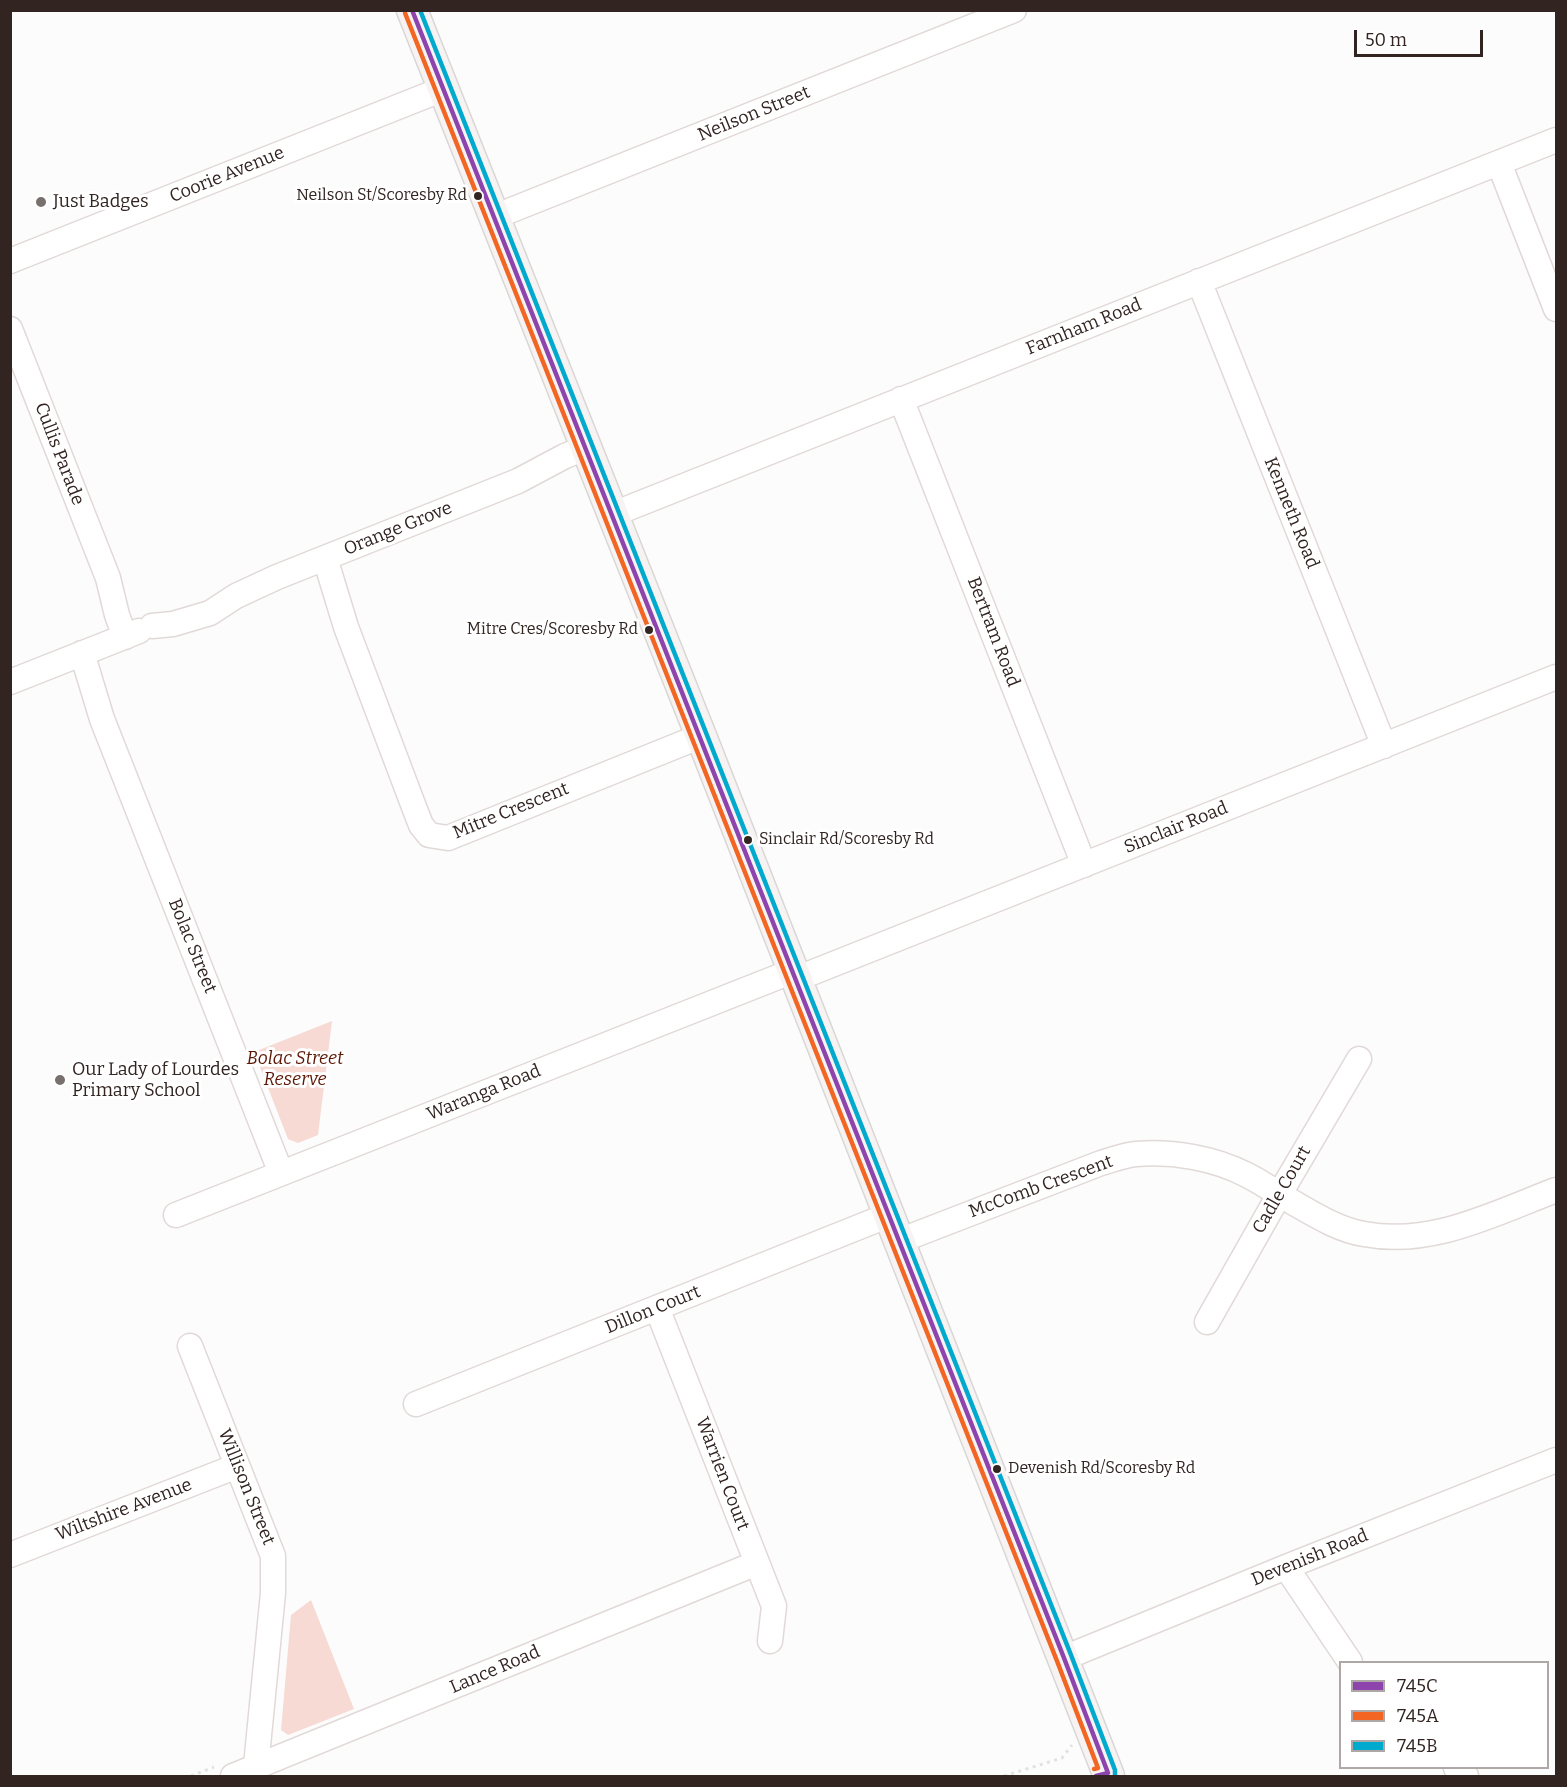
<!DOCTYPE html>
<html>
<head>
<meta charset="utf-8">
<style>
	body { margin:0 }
	#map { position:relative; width:1567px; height:1787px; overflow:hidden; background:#fcfcfc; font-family:Bitter,serif }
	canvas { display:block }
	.frame { position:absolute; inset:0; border:12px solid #312421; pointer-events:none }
	.legend { position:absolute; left:1339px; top:1661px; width:210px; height:108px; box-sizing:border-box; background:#fff; border:2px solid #ada7a6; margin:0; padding:8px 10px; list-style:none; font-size:18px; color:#312421 }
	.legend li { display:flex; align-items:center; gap:12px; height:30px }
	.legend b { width:30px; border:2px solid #ada7a6 }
	.scale { position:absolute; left:1354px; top:30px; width:129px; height:27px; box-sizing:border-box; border:3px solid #312421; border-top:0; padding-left:8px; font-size:18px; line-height:21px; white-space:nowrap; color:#312421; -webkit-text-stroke:4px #fff; paint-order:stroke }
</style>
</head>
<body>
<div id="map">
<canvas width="1567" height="1787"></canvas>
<div class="frame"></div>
<ul class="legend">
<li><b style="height:8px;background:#8e44ad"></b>745C</li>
<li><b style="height:8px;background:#f26522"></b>745A</li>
<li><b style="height:8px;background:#00a9ce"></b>745B</li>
</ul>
<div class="scale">50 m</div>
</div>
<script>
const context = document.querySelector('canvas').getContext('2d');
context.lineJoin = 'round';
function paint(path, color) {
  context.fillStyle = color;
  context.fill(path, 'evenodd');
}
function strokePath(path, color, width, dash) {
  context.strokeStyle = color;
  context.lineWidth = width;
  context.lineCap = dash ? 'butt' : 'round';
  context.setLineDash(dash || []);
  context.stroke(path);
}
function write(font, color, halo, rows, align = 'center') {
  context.font = font + ' Bitter,serif';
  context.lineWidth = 6;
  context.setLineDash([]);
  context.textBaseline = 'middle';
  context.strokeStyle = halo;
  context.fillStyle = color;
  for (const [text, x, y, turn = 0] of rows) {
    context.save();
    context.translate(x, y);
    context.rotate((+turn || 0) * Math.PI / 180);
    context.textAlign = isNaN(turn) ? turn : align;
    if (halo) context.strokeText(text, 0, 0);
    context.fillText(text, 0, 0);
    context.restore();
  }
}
paint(new Path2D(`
	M 332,1021 L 318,1135 L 298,1143 L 288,1139 L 254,1052 Z
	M 311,1600 L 354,1709 L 288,1735 L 281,1730 L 291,1615 Z`), '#f6dad3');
const minor = new Path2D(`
	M 1499,163 L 1556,309
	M 494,217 L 1014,10
	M 10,261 L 443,89
	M 1199,281 L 1384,746
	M 10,329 L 108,578 L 117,615 L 125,637
	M 901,399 L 1084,865
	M 611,515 L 1556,140
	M 325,558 L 346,627 L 414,807 L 421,825 L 429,835 L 448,838 L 701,736
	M 152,626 L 173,624 L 210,613 L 236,596 L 277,577 L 518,481 L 565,456 L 585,448
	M 82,653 L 102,719 L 281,1173
	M 10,682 L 139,631
	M 796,979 L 1556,677
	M 176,1215 L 793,971
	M 899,1241 L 1101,1163 C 1112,1160 1124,1155 1136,1154 C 1173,1151 1214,1158 1247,1175 C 1263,1183 1278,1194 1294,1203 C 1315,1215 1339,1230 1364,1234 C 1432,1247 1495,1213 1556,1190
	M 657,1308 L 774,1606 L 770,1641
	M 1207,1322 L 1279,1195 L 1359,1059
	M 190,1346 L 273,1556 L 273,1593 L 255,1776
	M 416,1404 L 889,1215
	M 10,1555 L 237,1466
	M 1286,1567 L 1350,1662
	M 1064,1658 L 1286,1567 L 1556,1460
	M 1456,1768 L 1466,1776
	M 233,1776 L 757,1563`);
const major = new Path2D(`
	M 412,10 L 701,736 L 1109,1776`);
strokePath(minor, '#e1d9d7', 27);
strokePath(major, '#d9d7d6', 33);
strokePath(new Path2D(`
	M 191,1776 L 214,1767
	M 1004,1776 L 1062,1758 L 1072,1745`), '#e2e2e2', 3, [3, 4.5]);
strokePath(minor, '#fff', 24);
strokePath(major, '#f7f3f2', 30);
strokePath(new Path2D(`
	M 412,10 L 1064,1658 L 1108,1773 L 1096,1776`), '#8e44ad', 4.5);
strokePath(new Path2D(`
	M 405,13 L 1057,1661 L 1098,1768 L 1094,1769`), '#f26522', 4.5);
strokePath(new Path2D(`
	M 420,10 L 1071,1655 L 1115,1770 L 1115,1776`), '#00a9ce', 4.5);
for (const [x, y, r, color] of [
	[478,196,5,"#312421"],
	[41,202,6,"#78706e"],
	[649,630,5,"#312421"],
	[748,840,5,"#312421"],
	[60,1080,6,"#78706e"],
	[997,1469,5,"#312421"]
]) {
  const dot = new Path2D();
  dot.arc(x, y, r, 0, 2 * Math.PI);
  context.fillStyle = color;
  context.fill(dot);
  strokePath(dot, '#fff', 2);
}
write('16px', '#312421', '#fff', [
	["Neilson St/Scoresby Rd",467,196],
	["Mitre Cres/Scoresby Rd",638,630],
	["Sinclair Rd/Scoresby Rd",759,840,"left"],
	["Devenish Rd/Scoresby Rd",1008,1469,"left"]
], 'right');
write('18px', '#312421', '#fff', [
	["Neilson Street",754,114,-22],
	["Coorie Avenue",227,175,-22],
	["Farnham Road",1084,327,-22],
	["Cullis Parade",59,454,69],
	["Kenneth Road",1291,513,68],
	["Orange Grove",398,529,-22],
	["Bertram Road",993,632,69],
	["Mitre Crescent",511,811,-22],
	["Sinclair Road",1176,828,-22],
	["Bolac Street",192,946,68],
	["Waranga Road",484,1093,-22],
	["McComb Crescent",1041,1187,-20],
	["Cadle Court",1282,1190,-60],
	["Dillon Court",653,1310,-22],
	["Warrien Court",722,1474,69],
	["Willison Street",246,1487,68],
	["Wiltshire Avenue",124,1510,-21],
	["Devenish Road",1310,1558,-22],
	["Lance Road",495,1670,-23]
]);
write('18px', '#312421', '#fff', [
	["Just Badges",53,202],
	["Our Lady of Lourdes",72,1070],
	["Primary School",72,1091]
], 'left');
write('italic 18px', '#5b1604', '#fff', [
	["Bolac Street",295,1059],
	["Reserve",295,1080]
]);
</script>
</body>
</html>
